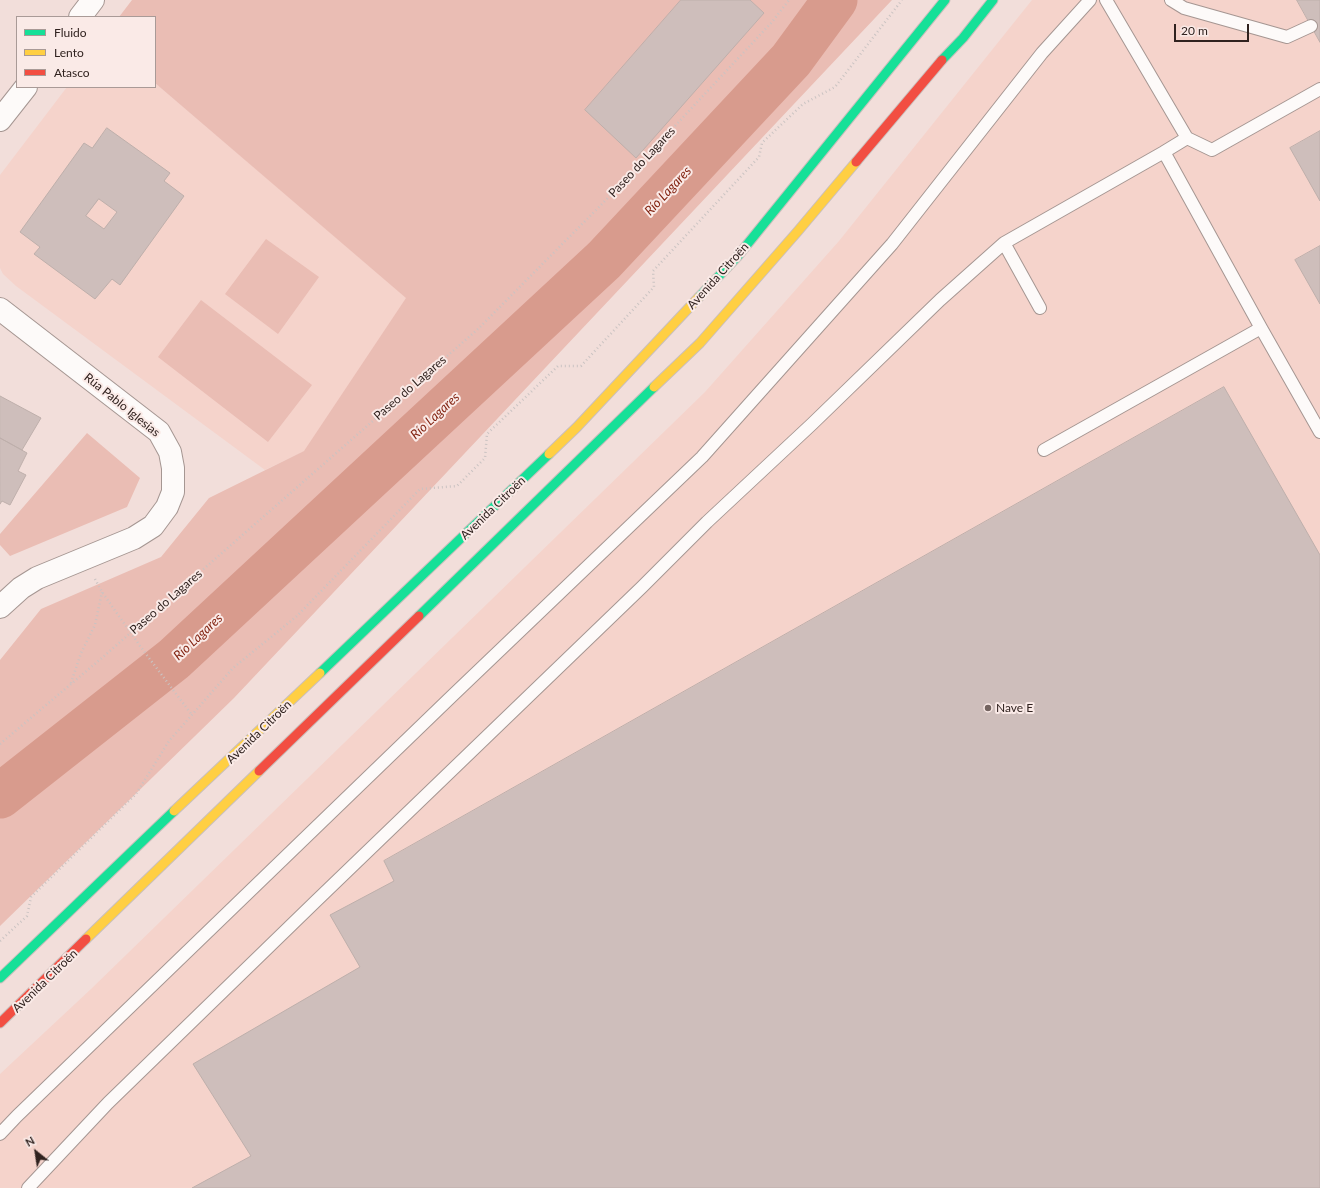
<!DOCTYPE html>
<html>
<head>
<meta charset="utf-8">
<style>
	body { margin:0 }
	#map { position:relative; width:1320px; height:1188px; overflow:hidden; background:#f2deda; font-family:Lato,sans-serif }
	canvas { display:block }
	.legend { position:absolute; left:16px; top:16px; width:140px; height:72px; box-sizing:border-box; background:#faeae7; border:1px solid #a99a97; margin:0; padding:5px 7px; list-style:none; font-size:12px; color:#30221f }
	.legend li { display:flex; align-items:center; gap:8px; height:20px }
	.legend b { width:20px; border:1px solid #a99a97 }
	.north { position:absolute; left:16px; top:1132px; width:40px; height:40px; -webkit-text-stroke:3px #faeae7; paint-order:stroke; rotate:330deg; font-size:11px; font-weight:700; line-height:16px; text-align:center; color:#30221f }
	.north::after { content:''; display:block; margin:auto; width:14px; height:18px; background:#30221f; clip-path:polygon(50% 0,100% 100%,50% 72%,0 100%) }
	.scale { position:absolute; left:1174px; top:24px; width:75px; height:18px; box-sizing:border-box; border:2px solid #30221f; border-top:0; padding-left:5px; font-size:12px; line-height:14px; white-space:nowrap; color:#30221f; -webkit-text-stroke:3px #faeae7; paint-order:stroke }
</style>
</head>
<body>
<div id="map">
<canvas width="1320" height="1188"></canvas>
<ul class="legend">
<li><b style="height:5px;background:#16e098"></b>Fluido</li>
<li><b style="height:5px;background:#ffcf43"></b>Lento</li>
<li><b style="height:5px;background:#f24e42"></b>Atasco</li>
</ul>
<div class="north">N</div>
<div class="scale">20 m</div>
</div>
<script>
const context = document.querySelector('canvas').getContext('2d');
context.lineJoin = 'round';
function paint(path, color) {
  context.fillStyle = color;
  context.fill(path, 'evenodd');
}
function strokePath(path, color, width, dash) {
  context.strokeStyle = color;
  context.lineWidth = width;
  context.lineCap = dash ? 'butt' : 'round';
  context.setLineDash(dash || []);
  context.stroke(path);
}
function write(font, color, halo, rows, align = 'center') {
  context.font = font + ' Lato,sans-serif';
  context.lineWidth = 4;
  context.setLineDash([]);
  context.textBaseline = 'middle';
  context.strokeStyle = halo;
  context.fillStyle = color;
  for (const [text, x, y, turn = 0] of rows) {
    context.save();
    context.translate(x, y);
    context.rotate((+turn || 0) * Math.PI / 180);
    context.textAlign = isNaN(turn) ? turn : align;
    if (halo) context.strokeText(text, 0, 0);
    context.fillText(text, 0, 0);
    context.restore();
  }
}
paint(new Path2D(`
	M 1032,0 L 1320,0 L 1320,1188 L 0,1188 L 0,1074 L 91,989 L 705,392 L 839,241 Z
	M 155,83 L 439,325 L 319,444 L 265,470 L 16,286 L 3,274 L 0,268 L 0,175 L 67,87 L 155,87 Z`), '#f5d3cb');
paint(new Path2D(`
	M 132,0 L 892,0 L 234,698 L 0,926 L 0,660 L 41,609 L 161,557 L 209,498 L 304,451 L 406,298 L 155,83 L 155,17 L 119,17 Z
	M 266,239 L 319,277 L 278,334 L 225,294 Z
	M 201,300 L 312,385 L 268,442 L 158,357 Z
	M 87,433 L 140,478 L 127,507 L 10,556 L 0,545 L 0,534 Z`), '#eabdb4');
strokePath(new Path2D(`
	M 0,796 L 174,659 L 604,260 L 791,60 L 835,0`), '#d89b8d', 45);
const building = new Path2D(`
	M 681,0 L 750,0 L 764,13 L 636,158 L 585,110 Z
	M 1297,0 L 1320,0 L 1320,42 Z
	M 107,128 L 170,173 L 164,181 L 184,196 L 120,285 L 112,279 L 95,299 L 34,254 L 40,247 L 20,232 L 84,143 L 92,148 ZM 99,199 L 117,212 L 104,229 L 86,216 Z
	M 1320,131 L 1320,201 L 1290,148 Z
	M 1320,246 L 1320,304 L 1295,260 Z
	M 1224,387 L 1320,555 L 1320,1188 L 192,1188 L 251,1156 L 193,1064 L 360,967 L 330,915 L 394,881 L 384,861 Z
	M 0,396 L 41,418 L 22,450 L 0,438 Z
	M 0,438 L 27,453 L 18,471 L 26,475 L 10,505 L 2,501 L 0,504 Z`);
paint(building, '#cebebb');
strokePath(building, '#beafab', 1);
const lane = new Path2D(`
	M 1106,0 L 1187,138
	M 1171,0 L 1184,8 L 1287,37 L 1311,26
	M 1320,89 L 1212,150 L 1187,138 L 1164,152 L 1261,328 L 1320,432
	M 1040,308 L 1004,243 L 1164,152
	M 1044,450 L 1261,328
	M 0,1134 L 17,1116 L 452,696 L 702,457 L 892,244 L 1042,53 L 1090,0
	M 28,1188 L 108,1103 L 315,902 L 642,587 L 707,522 L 812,424 L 940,300 L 1004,243`);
const street = new Path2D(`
	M 80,17 L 93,0
	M 0,120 L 26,87
	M 0,309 L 159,432 L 170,452 L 173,468 L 173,492 L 167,507 L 153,526 L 134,538 L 37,578 L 21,588 L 0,607`);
const fast = new Path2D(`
	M 942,60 L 963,38 L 993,0
	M 699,297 L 737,257 L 945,0
	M 419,616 L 654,387
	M 320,673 L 549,454
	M 0,978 L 174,811`);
const slow = new Path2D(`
	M 654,387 L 700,343 L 798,231 L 856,162
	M 549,454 L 577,427 L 699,297
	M 174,811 L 320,673
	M 86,939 L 259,771`);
const jam = new Path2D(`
	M 856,162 L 942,60
	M 259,771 L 419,616
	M 0,1023 L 86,939`);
strokePath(lane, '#a59692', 14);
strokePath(street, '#a59692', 24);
strokePath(fast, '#c9bfbc', 11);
strokePath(slow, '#c9bfbc', 11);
strokePath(jam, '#c9bfbc', 11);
strokePath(new Path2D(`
	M 95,579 L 102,592 L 140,646 L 192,715
	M 71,683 L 81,653 L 95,625 L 102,592
	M 0,744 L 103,657 L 478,329 L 603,203 L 772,22 L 789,0
	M 0,941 L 27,916 L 31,897 L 136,794 L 169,741 L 233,668 L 297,616 L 420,489 L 457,486 L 485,458 L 487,434 L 558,366 L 581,366 L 654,287 L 653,271 L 759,157 L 762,143 L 803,104 L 835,87 L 902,0`), '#cac3c2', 2.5, [1, 3]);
strokePath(lane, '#fdfaf9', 12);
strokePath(street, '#fdfaf9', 22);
strokePath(fast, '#16e098', 9);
strokePath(slow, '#ffcf43', 9);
strokePath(jam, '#f24e42', 9);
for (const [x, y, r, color] of [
	[988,708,4,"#746460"]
]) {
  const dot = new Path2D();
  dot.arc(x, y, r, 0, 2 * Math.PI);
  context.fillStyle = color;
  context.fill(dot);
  strokePath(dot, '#faeae7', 1.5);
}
write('12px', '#30221f', '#faeae7', [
	["Paseo do Lagares",642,162,-47],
	["Avenida Citroën",718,276,-48],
	["Paseo do Lagares",410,388,-41],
	["Rúa Pablo Iglesias",122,405,39],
	["Avenida Citroën",493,508,-44],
	["Paseo do Lagares",166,602,-41],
	["Avenida Citroën",259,732,-44],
	["Avenida Citroën",45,981,-44]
]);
write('12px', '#30221f', '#faeae7', [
	["Nave E",996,708]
], 'left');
write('italic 13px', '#822311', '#faeae7', [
	["Río Lagares",668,191,-47],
	["Río Lagares",435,416,-43],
	["Río Lagares",198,637,-43]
]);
</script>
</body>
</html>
